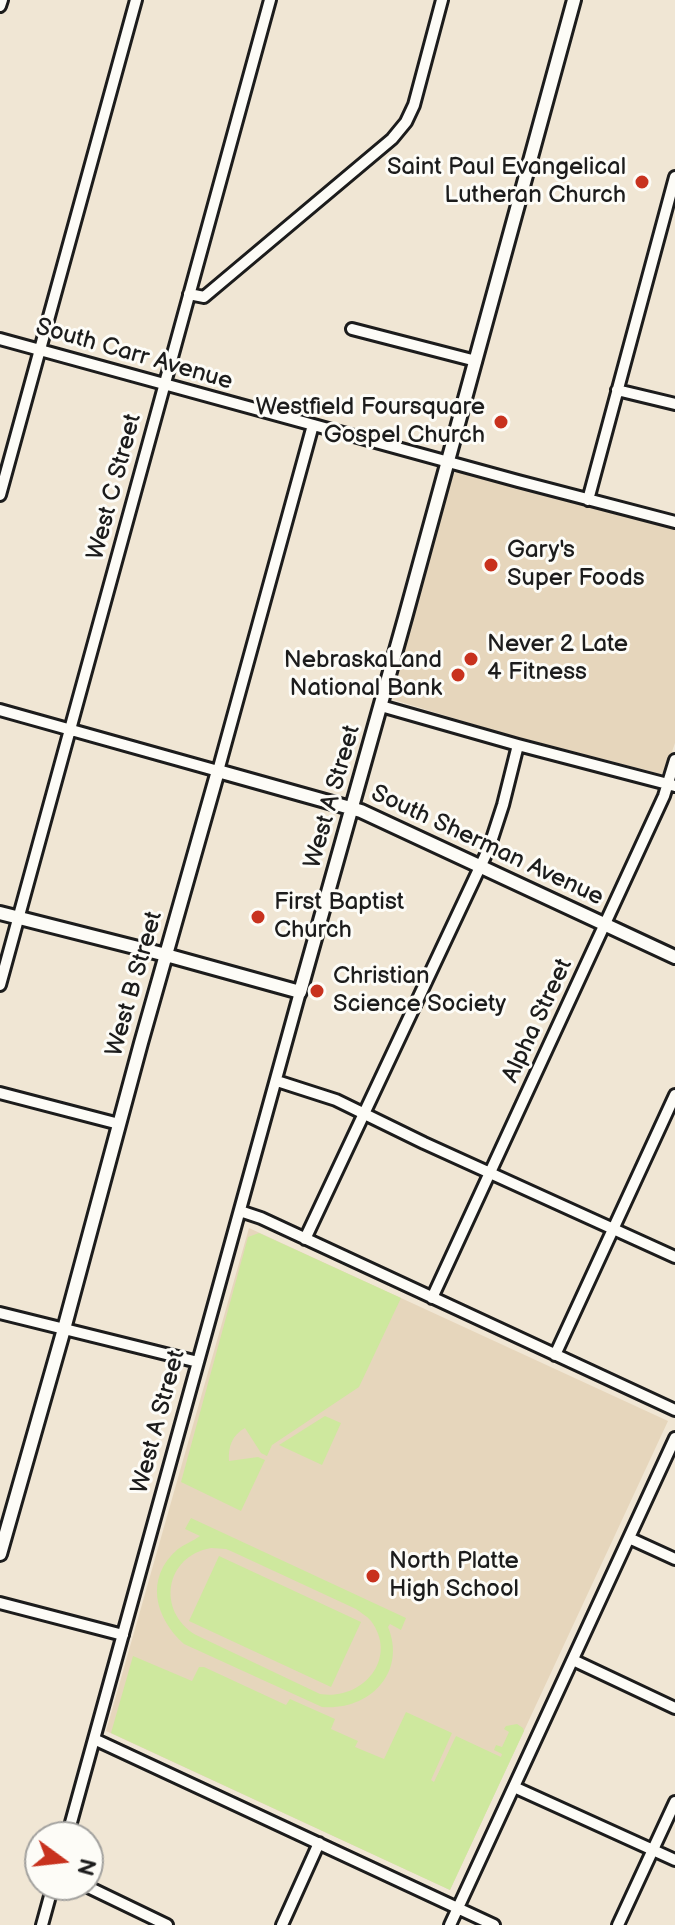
<!DOCTYPE html>
<html>
<head>
<meta charset="utf-8">
<style>
	body { margin:0 }
	#map { position:relative; width:675px; height:1925px; overflow:hidden; background:#f0e6d4; font-family:"Balsamiq Sans",sans-serif }
	canvas { display:block }
	.north { position:absolute; left:24px; top:1821px; width:80px; height:80px; box-sizing:border-box; background:#fdfcf7; border:2px solid #a3a29f; border-radius:50%; rotate:105deg; font-size:22px; font-weight:700; line-height:32px; text-align:center; color:#1c1c1c }
	.north::after { content:''; display:block; margin:auto; width:28px; height:36px; background:#c8321e; clip-path:polygon(50% 0,100% 100%,50% 72%,0 100%) }
</style>
</head>
<body>
<div id="map">
<canvas width="675" height="1925"></canvas>
<div class="north">N</div>
</div>
<script>
const context = document.querySelector('canvas').getContext('2d');
context.lineJoin = 'round';
function paint(path, color) {
  context.fillStyle = color;
  context.fill(path, 'evenodd');
}
function strokePath(path, color, width, dash) {
  context.strokeStyle = color;
  context.lineWidth = width;
  context.lineCap = dash ? 'butt' : 'round';
  context.setLineDash(dash || []);
  context.stroke(path);
}
function write(font, color, halo, rows, align = 'center') {
  context.font = font + ' "Balsamiq Sans",sans-serif';
  context.lineWidth = 6;
  context.setLineDash([]);
  context.textBaseline = 'middle';
  context.strokeStyle = halo;
  context.fillStyle = color;
  for (const [text, x, y, turn = 0] of rows) {
    context.save();
    context.translate(x, y);
    context.rotate((+turn || 0) * Math.PI / 180);
    context.textAlign = isNaN(turn) ? turn : align;
    if (halo) context.strokeText(text, 0, 0);
    context.fillText(text, 0, 0);
    context.restore();
  }
}
paint(new Path2D(`
	M 457,471 L 464,471 L 675,527 L 675,743 L 665,772 L 661,774 L 499,732 L 391,699 L 453,475 Z
	M 249,1228 L 668,1421 L 450,1890 L 106,1731 Z`), '#e6d6bc');
paint(new Path2D(`
	M 259,1233 L 401,1298 L 359,1387 L 272,1445 L 267,1456 L 261,1453 L 245,1428 C 232,1435 228,1447 229,1461 L 258,1457 L 265,1460 L 241,1511 L 181,1482 L 248,1237 Z
	M 325,1416 L 341,1423 L 322,1465 L 279,1445 Z
	M 191,1518 L 406,1618 L 401,1630 L 390,1624 L 388,1627 C 407,1673 369,1711 322,1707 L 184,1644 C 155,1618 144,1578 178,1549 C 185,1544 193,1541 200,1536 L 185,1529 ZM 211,1548 L 226,1549 L 233,1552 L 356,1609 C 361,1613 367,1616 371,1621 C 399,1659 362,1701 320,1694 L 196,1635 C 156,1611 165,1556 211,1548 Z
	M 219,1556 L 361,1622 L 331,1687 L 189,1621 Z
	M 133,1656 L 192,1681 L 199,1667 L 204,1667 L 286,1705 L 290,1699 L 335,1719 L 331,1729 L 358,1741 L 355,1747 L 384,1759 L 406,1712 L 452,1733 L 431,1780 L 434,1782 L 456,1736 L 501,1757 L 502,1754 L 494,1750 L 496,1745 L 502,1747 L 509,1732 L 504,1729 L 506,1726 L 517,1724 L 523,1728 L 524,1731 L 450,1890 L 111,1733 Z`), '#cee89e');
const minor = new Path2D(`
	M 0,6 L 2,0
	M 189,294 L 204,297 L 392,139 L 406,122 L 414,105 L 442,0
	M 352,329 L 476,361
	M 0,339 L 518,481 L 675,522
	M 617,390 L 675,404
	M 0,495 L 136,0
	M 588,500 L 675,177
	M 381,706 L 518,745 L 675,786
	M 0,710 L 218,771 L 313,425
	M 0,985 L 270,0
	M 277,1081 L 336,1100 L 424,1143 L 675,1257
	M 0,1093 L 119,1124
	M 240,1211 L 261,1218 L 675,1410
	M 305,1239 L 489,848 L 503,805 L 518,745
	M 432,1298 L 664,796 L 675,760
	M 0,1313 L 198,1362
	M 555,1355 L 675,1095
	M 629,1538 L 675,1559
	M 0,1603 L 123,1635
	M 573,1660 L 675,1708
	M 94,1739 L 494,1925
	M 514,1787 L 675,1860
	M 67,1837 L 300,992
	M 84,1885 L 167,1925
	M 42,1925 L 53,1885
	M 282,1925 L 319,1843
	M 450,1925 L 675,1438
	M 618,1925 L 675,1802`);
const tertiary = new Path2D(`
	M 0,913 L 166,955 L 300,992 L 405,618 L 574,0
	M 0,1554 L 64,1329 L 141,1043 L 218,771 L 361,811 L 675,957`);
strokePath(minor, '#1c1c1c', 16);
strokePath(tertiary, '#1c1c1c', 18);
strokePath(minor, '#fdfcf7', 10);
strokePath(tertiary, '#fdfcf7', 12);
for (const [x, y, r, color] of [
	[642,182,8,"#c8321e"],
	[501,422,8,"#c8321e"],
	[491,565,8,"#c8321e"],
	[471,659,8,"#c8321e"],
	[458,675,8,"#c8321e"],
	[258,917,8,"#c8321e"],
	[317,991,8,"#c8321e"],
	[373,1576,8,"#c8321e"]
]) {
  const dot = new Path2D();
  dot.arc(x, y, r, 0, 2 * Math.PI);
  context.fillStyle = color;
  context.fill(dot);
  strokePath(dot, '#fdfcf7', 3);
}
write('24px', '#1c1c1c', '#fdfcf7', [
	["Saint Paul Evangelical",626,168,"right"],
	["Lutheran Church",626,196,"right"],
	["Westfield Foursquare",485,408,"right"],
	["Gospel Church",485,436,"right"],
	["Gary's",507,551],
	["Super Foods",507,579],
	["Never 2 Late",487,645],
	["4 Fitness",487,673],
	["NebraskaLand",442,661,"right"],
	["National Bank",442,689,"right"],
	["First Baptist",274,903],
	["Church",274,931],
	["Christian",333,977],
	["Science Society",333,1005],
	["North Platte",389,1562],
	["High School",389,1590]
], 'left');
write('24px', '#1c1c1c', '#fdfcf7', [
	["South Carr Avenue",134,355,16],
	["West C Street",115,487,-75],
	["West A Street",333,797,-74],
	["South Sherman Avenue",487,846,25],
	["West B Street",135,984,-74],
	["Alpha Street",538,1021,-65],
	["West A Street",159,1422,-75]
]);
</script>
</body>
</html>
